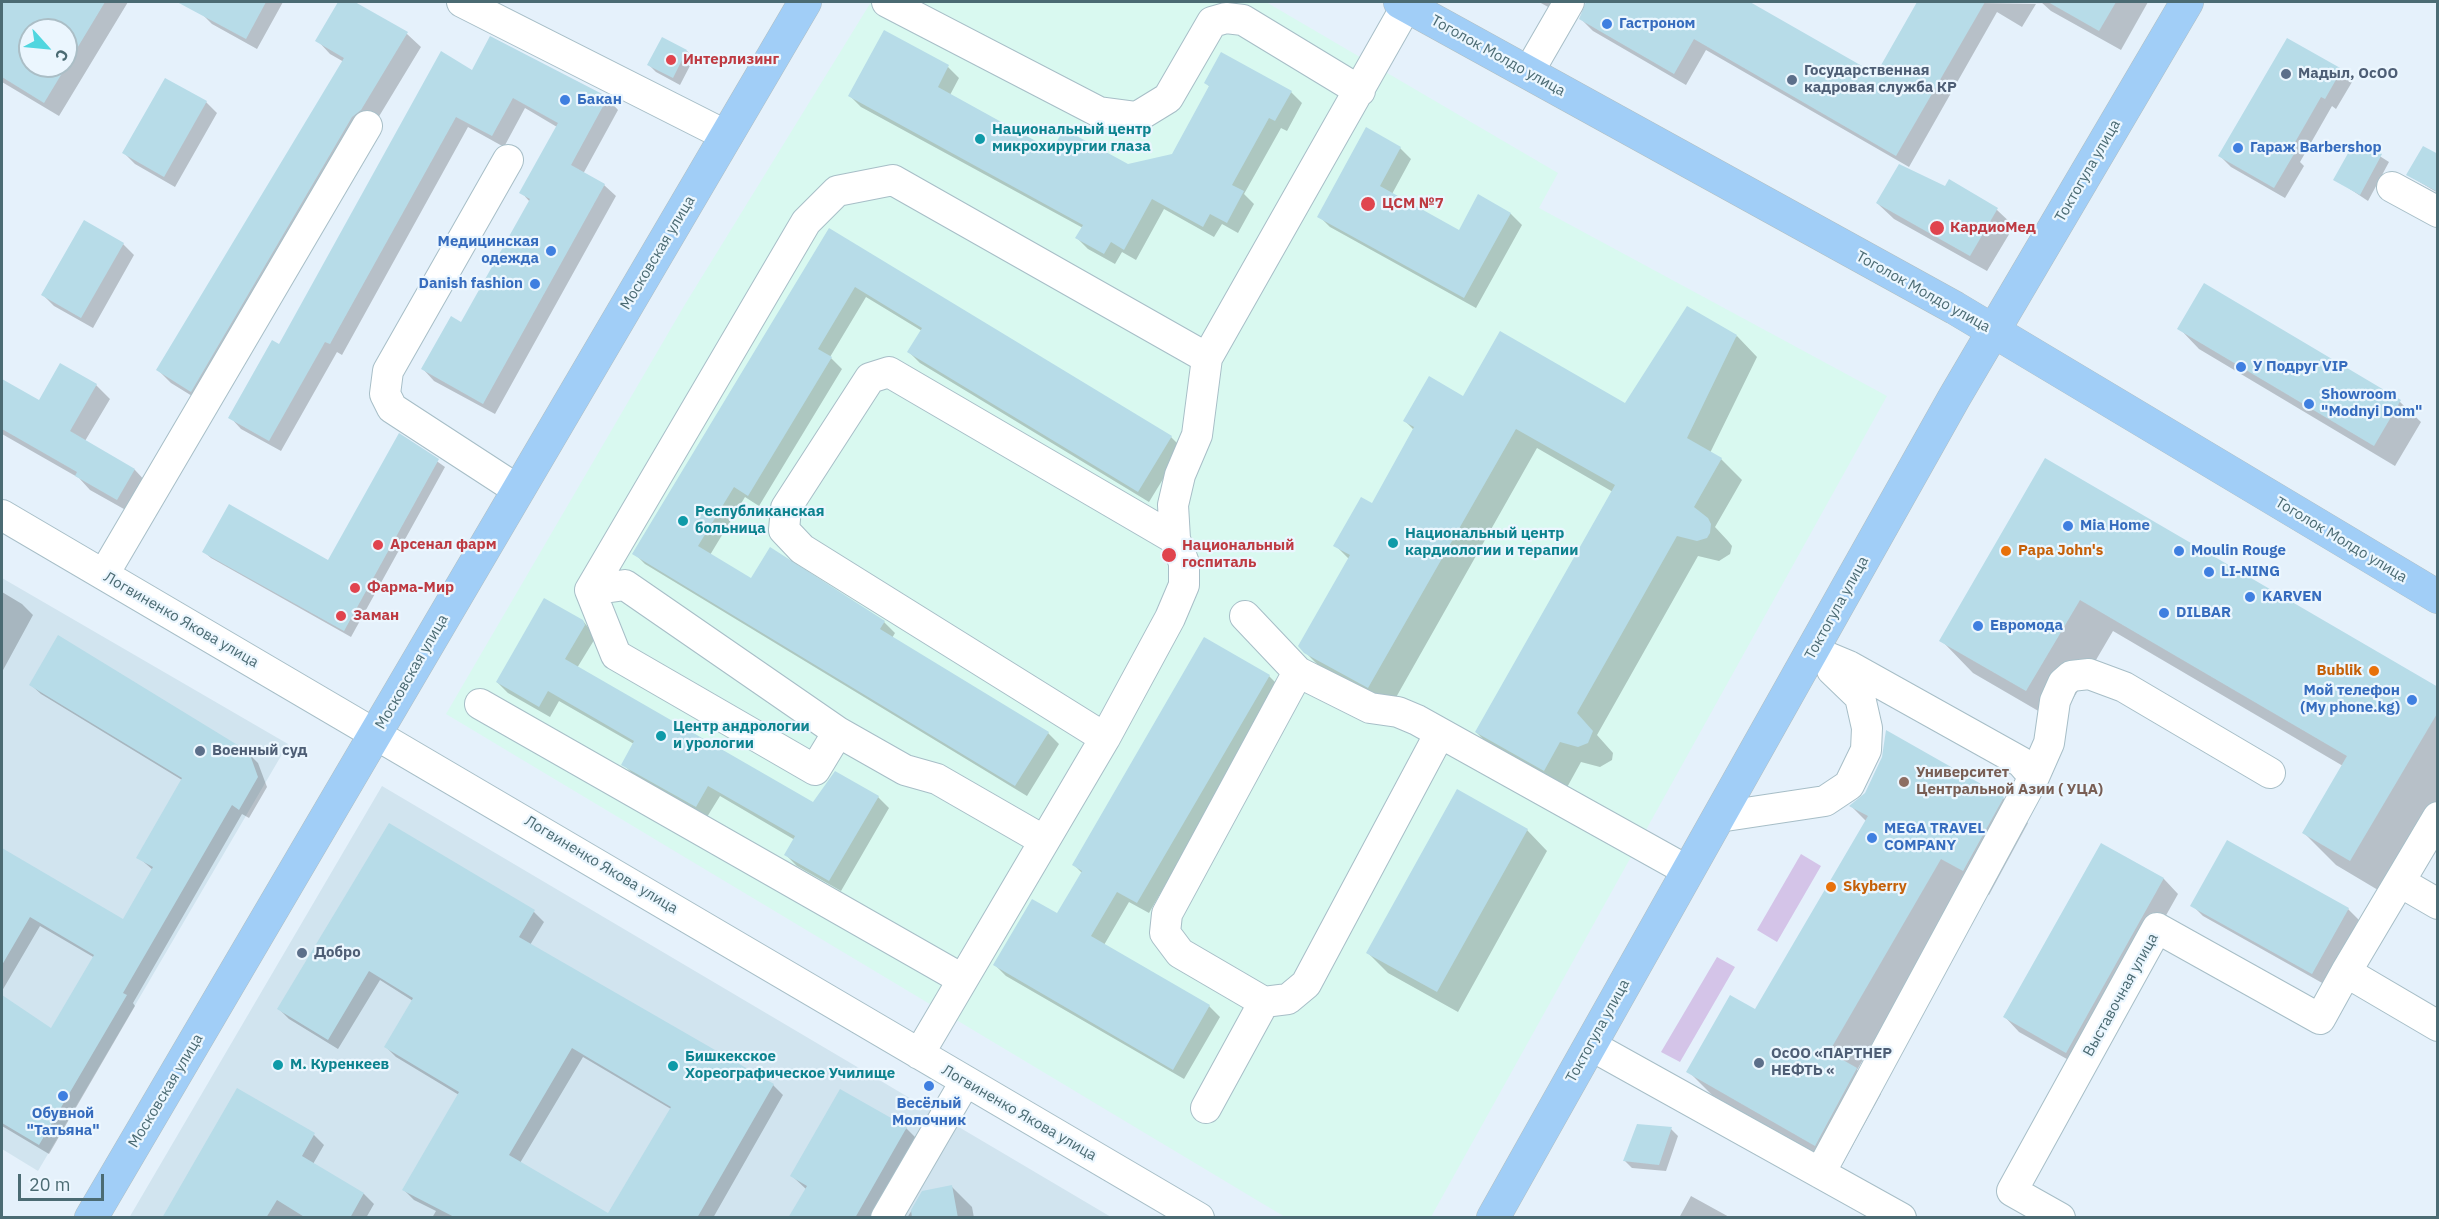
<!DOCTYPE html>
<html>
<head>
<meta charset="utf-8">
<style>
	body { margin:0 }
	#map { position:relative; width:2439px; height:1219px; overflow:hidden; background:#e5f1fb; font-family:"IBM Plex Sans",sans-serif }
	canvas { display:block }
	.frame { position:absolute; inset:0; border:3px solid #4b6b73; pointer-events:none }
	.north { position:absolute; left:18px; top:18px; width:60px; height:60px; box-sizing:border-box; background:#ebf6fe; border:2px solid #abbec6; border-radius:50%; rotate:117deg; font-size:16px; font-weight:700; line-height:24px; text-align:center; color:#4b6b73 }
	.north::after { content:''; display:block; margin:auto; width:21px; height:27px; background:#50d6df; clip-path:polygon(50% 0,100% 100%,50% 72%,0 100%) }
	.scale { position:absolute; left:18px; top:1174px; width:86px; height:27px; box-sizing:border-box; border:3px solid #4b6b73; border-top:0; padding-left:8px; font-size:18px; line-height:21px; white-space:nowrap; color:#4b6b73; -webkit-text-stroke:4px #ebf6fe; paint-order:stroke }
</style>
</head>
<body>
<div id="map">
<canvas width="2439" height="1219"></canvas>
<div class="frame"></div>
<div class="north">С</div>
<div class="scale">20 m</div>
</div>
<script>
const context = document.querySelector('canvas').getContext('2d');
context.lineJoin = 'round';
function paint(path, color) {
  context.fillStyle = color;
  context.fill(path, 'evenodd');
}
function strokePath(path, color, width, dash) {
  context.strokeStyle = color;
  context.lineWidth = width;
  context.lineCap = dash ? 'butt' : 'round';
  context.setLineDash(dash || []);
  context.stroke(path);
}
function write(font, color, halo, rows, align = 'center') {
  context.font = font + ' "IBM Plex Sans",sans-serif';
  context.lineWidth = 4.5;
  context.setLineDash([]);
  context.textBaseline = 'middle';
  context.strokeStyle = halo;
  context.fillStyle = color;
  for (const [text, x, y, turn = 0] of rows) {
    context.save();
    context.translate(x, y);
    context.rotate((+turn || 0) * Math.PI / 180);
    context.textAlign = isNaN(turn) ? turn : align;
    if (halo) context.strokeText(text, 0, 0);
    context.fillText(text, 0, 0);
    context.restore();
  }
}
paint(new Path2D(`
	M 2,578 L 288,744 L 38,1171 L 2,1149 Z
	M 382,786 L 1111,1217 L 129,1218 Z`), '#d1e4ef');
paint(new Path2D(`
	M 871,2 L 1266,2 L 1558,173 L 1539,208 L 1887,396 L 1431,1217 L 1285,1217 L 446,714 L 684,306 Z`), '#d9f9f0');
paint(new Path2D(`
	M 1801,854 L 1821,866 L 1777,942 L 1757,930 Z
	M 1717,957 L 1735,967 L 1680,1062 L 1661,1052 Z`), '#d4c4e8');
paint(new Path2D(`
	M 2,2 L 128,2 L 59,116 L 2,82 ZM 30,30 L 66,30 L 66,66 L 30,66 Z
	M 208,2 L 283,2 L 257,49 L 212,24 L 201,13 Z
	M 340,2 L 352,2 L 407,34 L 421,47 L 205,404 L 171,383 L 158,370 L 344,62 L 330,54 L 317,40 Z
	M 1539,2 L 1571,2 L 1561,14 Z
	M 1588,2 L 1747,2 L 1876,76 L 1919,2 L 2036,4 L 2022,27 L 1997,12 L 1909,167 L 1706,50 L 1686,85 L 1593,31 L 1581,19 Z
	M 2041,2 L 2148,2 L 2121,50 L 2051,11 Z
	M 2287,40 L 2341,71 L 2352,82 L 2336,109 L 2332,106 L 2300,162 L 2304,166 L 2285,198 L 2231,167 L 2220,156 Z
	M 687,51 L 694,58 L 680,85 L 656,72 L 649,65 Z
	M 948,67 L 959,78 L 950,95 L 1053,152 L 1128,166 L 1173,156 L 1210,87 L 1206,83 L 1291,92 L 1302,103 L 1287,131 L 1281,128 L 1244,194 L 1254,204 L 1238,233 L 1222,224 L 1214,237 L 1164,209 L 1136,260 L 1122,252 L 1115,264 L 1088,249 L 1077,238 L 1083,228 L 861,107 L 850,96 Z
	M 473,72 L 607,98 L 618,110 L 583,174 L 604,185 L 616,196 L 495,414 L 434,381 L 423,369 L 462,324 L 530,202 L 521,192 L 557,127 L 525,108 L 504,147 L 468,127 L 342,355 L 337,352 L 281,451 L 241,429 L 230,417 Z
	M 206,102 L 217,113 L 175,187 L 135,164 L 124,153 Z
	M 2356,141 L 2389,162 L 2368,201 L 2335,179 Z
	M 1400,148 L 1411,159 L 1392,194 L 1460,232 L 1479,197 L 1511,214 L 1522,225 L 1476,308 L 1330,227 L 1319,216 Z
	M 2438,156 L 2438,193 L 2408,175 Z
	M 1949,182 L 1997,210 L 2014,226 L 1987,271 L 1894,219 L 1877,203 L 1946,188 Z
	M 830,230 L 1171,437 L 1182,448 L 1149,502 L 920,363 L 909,352 L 922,331 L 866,297 L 830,357 L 842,369 L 759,506 L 745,497 L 710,555 L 752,580 L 770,549 L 884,622 L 895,633 L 892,638 L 1048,733 L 1059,744 L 1027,796 L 645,564 L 634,553 Z
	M 123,244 L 134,255 L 93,328 L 54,306 L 43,295 Z
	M 2179,328 L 2400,402 L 2421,422 L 2395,466 L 2199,349 Z
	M 1737,336 L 1757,357 L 1710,453 L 1721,459 L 1742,480 L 1715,527 L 1728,541 L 1732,546 L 1730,554 L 1719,561 L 1698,556 L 1597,735 L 1613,753 L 1612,760 L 1600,767 L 1581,762 L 1565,791 L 1497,753 L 1476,732 L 1613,492 L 1537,448 L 1390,708 L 1327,674 L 1299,646 L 1349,559 L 1335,545 L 1372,505 L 1414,430 L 1405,421 L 1463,398 L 1626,405 Z
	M 2,381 L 39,402 L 96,385 L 110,399 L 85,441 L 135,470 L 148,484 L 131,513 L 90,490 L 79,478 L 2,434 Z
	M 400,435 L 445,467 L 351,637 L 211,558 L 204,552 L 329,562 Z
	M 2046,460 L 2438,688 L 2438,799 L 2383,893 L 2336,865 L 2304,833 L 2343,766 L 2113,631 L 2059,723 L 1973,673 L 1941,640 Z
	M 2,592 L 22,604 L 33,615 L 2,672 Z
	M 583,621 L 596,637 L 577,668 L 814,804 L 878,797 L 889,808 L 841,891 L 797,866 L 786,855 L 795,840 L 720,796 L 707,817 L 634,775 L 623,764 L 634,744 L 559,701 L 550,717 L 508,693 L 497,682 Z
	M 1269,676 L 1280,687 L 1149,913 L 1129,902 L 1104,945 L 1209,1006 L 1220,1017 L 1184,1079 L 1006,976 L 995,965 L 1058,916 L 1082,873 L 1074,865 Z
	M 31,685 L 248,753 L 258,763 L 267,787 L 249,818 L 242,814 L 133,1003 L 135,1006 L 49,1154 L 2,1126 L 2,996 L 52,1030 L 95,958 L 40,926 L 2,991 L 2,849 L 123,921 L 153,870 L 138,857 L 182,780 L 41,694 Z
	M 2003,798 L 2028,823 L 1989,895 L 1966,883 L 1857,1070 L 1881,1094 L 1840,1169 L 1713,1096 L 1688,1071 L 1756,1011 L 1866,821 L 1851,806 Z
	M 389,825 L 534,912 L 544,922 L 530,945 L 773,1085 L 783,1095 L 713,1218 L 432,1218 L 436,1211 L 414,1200 L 404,1190 L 459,1095 L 396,1057 L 386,1047 L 413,1001 L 380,980 L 338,1049 L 289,1019 L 279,1009 ZM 583,1057 L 671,1109 L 608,1215 L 520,1163 Z
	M 1527,830 L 1547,851 L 1458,1012 L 1388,973 L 1368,953 Z
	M 2102,845 L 2164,879 L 2178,894 L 2081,1067 L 2019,1032 L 2005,1017 Z
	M 2192,905 L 2348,909 L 2359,920 L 2324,984 L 2203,916 Z
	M 238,1090 L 314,1135 L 324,1145 L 313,1164 L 364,1194 L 374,1204 L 366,1218 L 171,1218 Z
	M 906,1128 L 917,1139 L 872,1218 L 790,1218 L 806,1189 L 792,1176 Z
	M 1671,1129 L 1678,1136 L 1666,1171 L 1632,1168 L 1625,1161 Z
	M 951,1186 L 972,1207 L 974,1218 L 907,1218 L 923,1192 Z
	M 1691,1196 L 1731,1218 L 1679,1218 Z`), '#0003');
paint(new Path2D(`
	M 2,2 L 105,2 L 44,103 L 2,77 ZM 30,30 L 66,30 L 66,66 L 30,66 Z
	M 177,2 L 266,2 L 246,39 Z
	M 338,2 L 355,2 L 408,32 L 361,110 L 352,117 L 191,392 L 156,370 L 344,58 L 315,41 Z
	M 1586,2 L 1750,2 L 1876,74 L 1917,2 L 1985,2 L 1896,156 L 1694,39 L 1674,74 L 1579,19 Z
	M 2048,2 L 2116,2 L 2099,31 Z
	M 884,30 L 949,65 L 938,87 L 1052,150 L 1064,129 L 1128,164 L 1172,154 L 1209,86 L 1204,83 L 1221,52 L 1292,91 L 1275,121 L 1269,118 L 1232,185 L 1244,191 L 1227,223 L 1210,214 L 1203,227 L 1152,199 L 1124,250 L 1111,242 L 1104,254 L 1075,238 L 1083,225 L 848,96 Z
	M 490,36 L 608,97 L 571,165 L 605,184 L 483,404 L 421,369 L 451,316 L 461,322 L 530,199 L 519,193 L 558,123 L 513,98 L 492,136 L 456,117 L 330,344 L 325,342 L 269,441 L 228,418 L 272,340 L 279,344 L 441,51 L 472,70 Z
	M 662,37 L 687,50 L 673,78 L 647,65 Z
	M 2287,38 L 2342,69 L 2325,99 L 2321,97 L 2290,151 L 2294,154 L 2274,188 L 2218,156 Z
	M 165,78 L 207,101 L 164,177 L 122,153 Z
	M 1366,127 L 1401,147 L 1380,186 L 1459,230 L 1478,194 L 1511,213 L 1464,298 L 1317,217 Z
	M 2356,139 L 2382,154 L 2360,195 L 2333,180 Z
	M 2423,146 L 2438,154 L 2438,192 L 2406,175 Z
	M 1899,164 L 1945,186 L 1949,179 L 1998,208 L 1970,256 L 1876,203 Z
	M 84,220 L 124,243 L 81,318 L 41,295 Z
	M 829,228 L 1172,436 L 1138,492 L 907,352 L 922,328 L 855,287 L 818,349 L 832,357 L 748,496 L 734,487 L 698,546 L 751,578 L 770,547 L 885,621 L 880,629 L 1049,732 L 1015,786 L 632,554 Z
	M 2204,283 L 2401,400 L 2374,446 L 2177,329 Z
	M 1687,306 L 1737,335 L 1687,438 L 1722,458 L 1694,507 L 1708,518 L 1711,524 L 1710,533 L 1707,538 L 1697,541 L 1677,536 L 1577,713 L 1593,731 L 1588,743 L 1578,747 L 1560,742 L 1544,771 L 1475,732 L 1615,485 L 1516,429 L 1368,688 L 1304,653 L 1298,646 L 1350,555 L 1333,546 L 1361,497 L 1372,503 L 1414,427 L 1403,421 L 1429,376 L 1463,396 L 1500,331 L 1625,403 Z
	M 60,363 L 97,384 L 70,431 L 135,469 L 117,500 L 75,476 L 77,472 L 2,429 L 2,379 L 39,400 Z
	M 399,433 L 439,459 L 344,631 L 202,552 L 229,504 L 328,560 Z
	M 2045,458 L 2438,687 L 2438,712 L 2350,861 L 2302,833 L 2347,756 L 2080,600 L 2026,691 L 1939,641 Z
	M 544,598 L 583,620 L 585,625 L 565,659 L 813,802 L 835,771 L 879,796 L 829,881 L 784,855 L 795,836 L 708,786 L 696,807 L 621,765 L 634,741 L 548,691 L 539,707 L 496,682 Z
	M 58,635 L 249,752 L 258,777 L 239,810 L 232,805 L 123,993 L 127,995 L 39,1145 L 2,1123 L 2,995 L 51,1028 L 94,955 L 30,917 L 2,965 L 2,848 L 123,919 L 153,867 L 136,858 L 182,778 L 29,685 Z
	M 1204,637 L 1270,675 L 1137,903 L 1117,892 L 1091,936 L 1210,1005 L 1173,1070 L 993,965 L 1032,899 L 1057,913 L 1082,871 L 1072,865 Z
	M 1886,730 L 2004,797 L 1963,871 L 1941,859 L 1829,1052 L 1857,1068 L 1815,1146 L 1686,1072 L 1730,995 L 1755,1009 L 1868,816 L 1849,806 L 1865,793 L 1882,757 Z
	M 1457,789 L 1528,829 L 1437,992 L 1366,953 Z
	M 389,823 L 535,910 L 519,937 L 774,1084 L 697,1218 L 456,1218 L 402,1190 L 459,1092 L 384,1047 L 413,998 L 369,971 L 328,1040 L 277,1009 ZM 572,1048 L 671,1107 L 608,1213 L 509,1155 Z
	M 2227,840 L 2349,908 L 2312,974 L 2190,906 Z
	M 2101,843 L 2164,878 L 2066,1053 L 2003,1017 Z
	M 237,1088 L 315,1133 L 302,1156 L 364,1193 L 350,1218 L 306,1218 L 277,1200 L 266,1218 L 162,1218 Z
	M 840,1089 L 907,1127 L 855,1218 L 788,1218 L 807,1186 L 790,1176 Z
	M 1637,1124 L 1672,1127 L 1659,1165 L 1623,1161 Z
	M 952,1185 L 958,1218 L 912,1218 L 911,1210 L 922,1191 Z`), '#b7dce8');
const minor = new Path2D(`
	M 462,2 L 727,136
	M 887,2 L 1099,112 L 1137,117 L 1168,98 L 1212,22 L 1226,18 L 1243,20 L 1360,91
	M 1528,73 L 1569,2
	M 508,160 L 388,371 L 385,394 L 392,408 L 518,490
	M 2392,187 L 2438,212
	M 2,515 L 1199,1218
	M 104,574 L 367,126
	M 590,590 L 806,222 L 837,191 L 893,180 L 1207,358
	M 590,590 L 625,585 L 838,732 L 905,770 L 937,779 L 1043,840
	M 590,590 L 616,655 L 815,770 L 838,732
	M 1245,616 L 1298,672 L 1370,708 L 1398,712 L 1417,720 L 1688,871
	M 1813,651 L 1849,666 L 2021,762 L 2034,777 L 1820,1173
	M 1298,672 L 1167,914 L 1165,933 L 1180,953 L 1264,1002 L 1288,999 L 1306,984 L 1440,733
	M 480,704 L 962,979
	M 1105,738 L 802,549 L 784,530 L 786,508 L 870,378 L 889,372 L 1175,539
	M 2034,777 L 2049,743 L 2055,701 L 2063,683 L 2071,676 L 2089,674 L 2124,687 L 2270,773
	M 1719,817 L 1825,801 L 1849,785 L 1866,750 L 1867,728 L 1860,697 L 1832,670
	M 2438,817 L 2346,972 L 2438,1026
	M 2400,882 L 2438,904
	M 1590,1045 L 1901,1218
	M 919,1054 L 1105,738 L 1170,618 L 1184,585 L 1184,563 L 1175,539 L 1173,505 L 1180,475 L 1197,435 L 1207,358 L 1407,5
	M 1206,1108 L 1264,1002
	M 886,1218 L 965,1082
	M 2060,1218 L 2012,1191 L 2157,928 L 2320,1019 L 2346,972`);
const major = new Path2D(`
	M 1400,2 L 1955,308 L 2438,597
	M 91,1218 L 805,2
	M 1493,1218 L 1954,398 L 2187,2`);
strokePath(minor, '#a7bec7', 32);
strokePath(major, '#b0bec1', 34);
strokePath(minor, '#fff', 30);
strokePath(major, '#a1cef7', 33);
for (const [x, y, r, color] of [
	[1607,24,6,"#3f7fe0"],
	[671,60,6,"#e0444e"],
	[2286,74,6,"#5c6f8a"],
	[1792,80,6,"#5c6f8a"],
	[565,100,6,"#3f7fe0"],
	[980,139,6,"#0f9aa8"],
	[2238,148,6,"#3f7fe0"],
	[1368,204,8,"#e0444e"],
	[1937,228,8,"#e0444e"],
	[551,251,6,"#3f7fe0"],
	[535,284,6,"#3f7fe0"],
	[2241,367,6,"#3f7fe0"],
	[2309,404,6,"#3f7fe0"],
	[683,521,6,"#0f9aa8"],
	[2068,526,6,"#3f7fe0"],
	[1393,543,6,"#0f9aa8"],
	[378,545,6,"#e0444e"],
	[2006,551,6,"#e8710a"],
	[2179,551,6,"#3f7fe0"],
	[1169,555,8,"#e0444e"],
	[2209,572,6,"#3f7fe0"],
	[355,588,6,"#e0444e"],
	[2250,597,6,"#3f7fe0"],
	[2164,613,6,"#3f7fe0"],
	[341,616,6,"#e0444e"],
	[1978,626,6,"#3f7fe0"],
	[2374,671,6,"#e8710a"],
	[2412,700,6,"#3f7fe0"],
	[661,736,6,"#0f9aa8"],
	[200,751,6,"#5c6f8a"],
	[1904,782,6,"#8d6e63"],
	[1872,838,6,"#3f7fe0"],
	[1831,887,6,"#e8710a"],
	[302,953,6,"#5c6f8a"],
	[1759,1063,6,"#5c6f8a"],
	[278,1065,6,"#0f9aa8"],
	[673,1066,6,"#0f9aa8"],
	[929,1086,6,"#3f7fe0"],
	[63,1096,6,"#3f7fe0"]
]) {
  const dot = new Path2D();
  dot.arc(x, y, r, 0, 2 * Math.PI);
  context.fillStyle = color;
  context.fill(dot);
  strokePath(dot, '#ebf6fe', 2);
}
write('bold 15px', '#366cbe', '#ebf6fe', [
	["Гастроном",1619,24],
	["Бакан",577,100],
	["Гараж Barbershop",2250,148],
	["Медицинская",539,242,"right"],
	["одежда",539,259,"right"],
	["Danish fashion",523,284,"right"],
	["У Подруг VIP",2253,367],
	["Showroom",2321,395],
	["\"Modnyi Dom\"",2321,412],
	["Mia Home",2080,526],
	["Moulin Rouge",2191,551],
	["LI-NING",2221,572],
	["KARVEN",2262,597],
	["DILBAR",2176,613],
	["Евромода",1990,626],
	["Мой телефон",2400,691,"right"],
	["(My phone.kg)",2400,708,"right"],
	["MEGA TRAVEL",1884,829],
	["COMPANY",1884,846],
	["Весёлый",929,1104,"center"],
	["Молочник",929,1121,"center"],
	["Обувной",63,1114,"center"],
	["\"Татьяна\"",63,1131,"center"]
], 'left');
write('15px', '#4b6b73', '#ebf6fe', [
	["Тоголок Молдо улица",1498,56,29],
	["Токтогула улица",2088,171,-60],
	["Московская улица",658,253,-59],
	["Тоголок Молдо улица",1923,292,29],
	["Тоголок Молдо улица",2341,540,31],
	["Токтогула улица",1837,608,-61],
	["Логвиненко Якова улица",181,620,30],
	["Московская улица",412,672,-60],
	["Логвиненко Якова улица",601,865,31],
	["Выставочная улица",2121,995,-61],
	["Токтогула улица",1598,1031,-61],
	["Московская улица",166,1091,-59],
	["Логвиненко Якова улица",1019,1113,30]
]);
write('bold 15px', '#be3a42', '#ebf6fe', [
	["Интерлизинг",683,60],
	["ЦСМ №7",1382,204],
	["КардиоМед",1950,228],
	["Арсенал фарм",390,545],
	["Национальный",1182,546],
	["госпиталь",1182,563],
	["Фарма-Мир",367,588],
	["Заман",353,616]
], 'left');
write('bold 15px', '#4e5e75', '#ebf6fe', [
	["Государственная",1804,71],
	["кадровая служба КР",1804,88],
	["Мадыл, ОсОО",2298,74],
	["Военный суд",212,751],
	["Добро",314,953],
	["ОсОО «ПАРТНЕР",1771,1054],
	["НЕФТЬ «",1771,1071]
], 'left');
write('bold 15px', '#0d838f', '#ebf6fe', [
	["Национальный центр",992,130],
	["микрохирургии глаза",992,147],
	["Республиканская",695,512],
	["больница",695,529],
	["Национальный центр",1405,534],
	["кардиологии и терапии",1405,551],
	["Центр андрологии",673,727],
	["и урологии",673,744],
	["Бишкекское",685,1057],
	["Хореографическое Училище",685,1074],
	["М. Куренкеев",290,1065]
], 'left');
write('bold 15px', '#c56008', '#ebf6fe', [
	["Papa John's",2018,551],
	["Bublik",2362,671,"right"],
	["Skyberry",1843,887]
], 'left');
write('bold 15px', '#785e54', '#ebf6fe', [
	["Университет",1916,773],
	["Центральной Азии ( УЦА)",1916,790]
], 'left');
</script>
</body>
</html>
